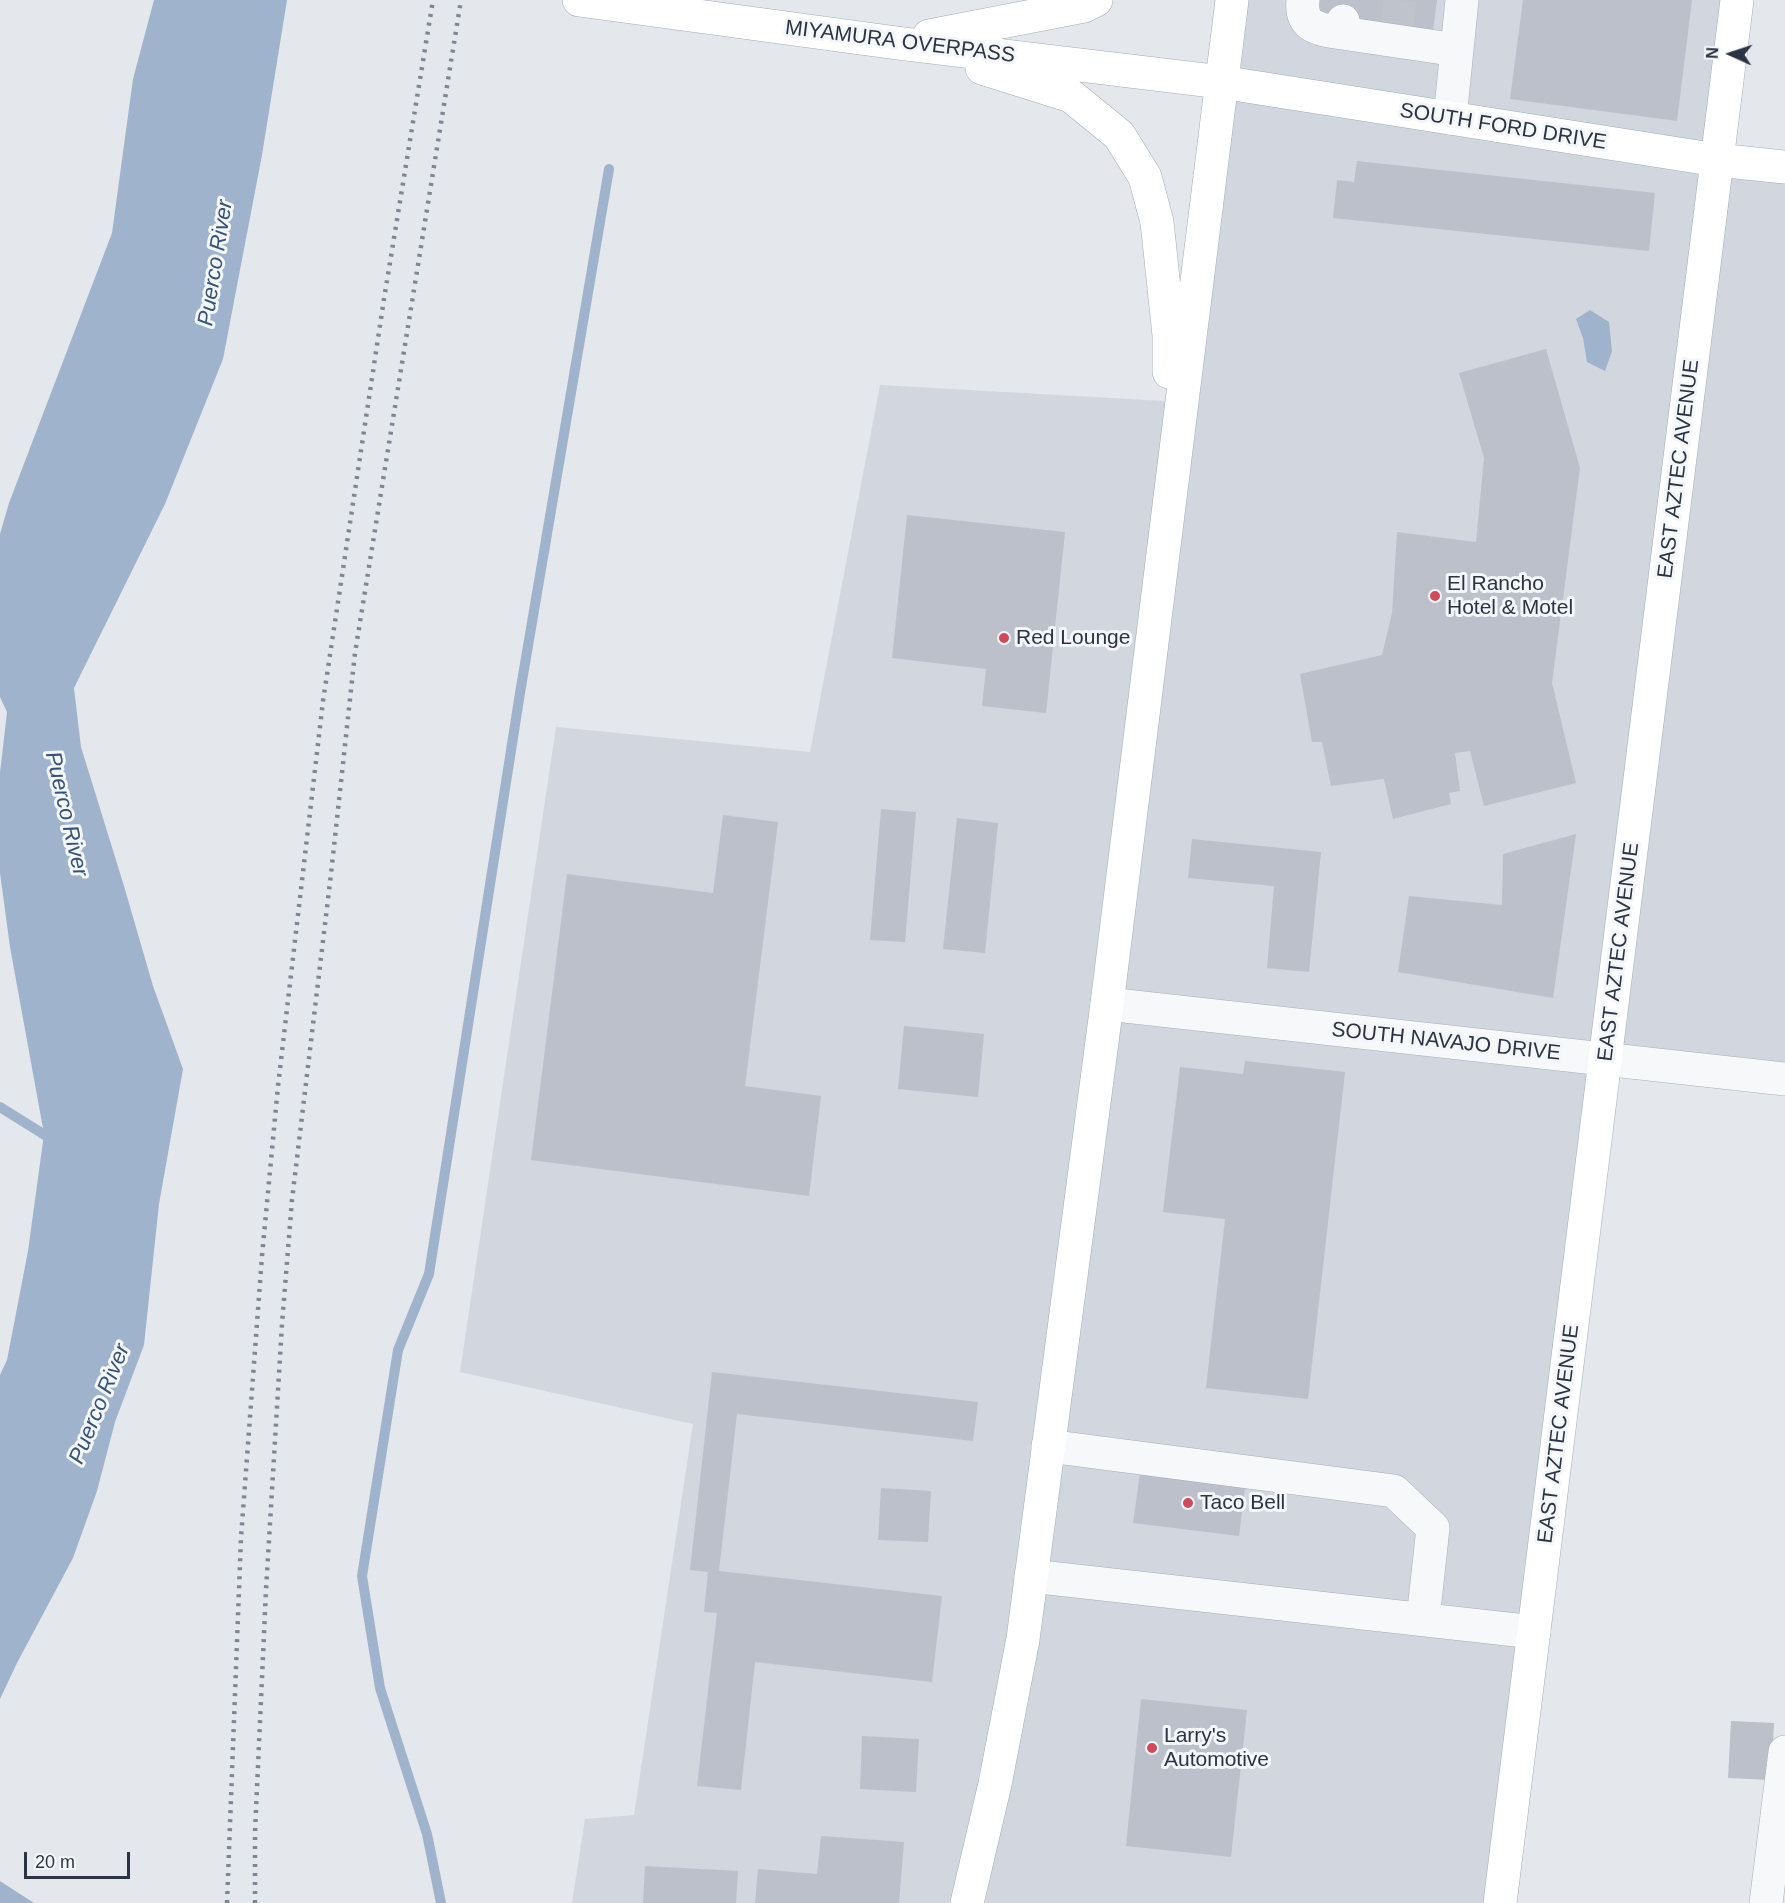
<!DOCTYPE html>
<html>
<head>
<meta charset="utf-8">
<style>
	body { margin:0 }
	#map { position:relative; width:1785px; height:1903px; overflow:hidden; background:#e4e7ec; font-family:Arial,sans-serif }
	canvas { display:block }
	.north { position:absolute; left:1701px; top:24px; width:60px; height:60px; -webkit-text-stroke:4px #f4f6f9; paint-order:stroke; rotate:273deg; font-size:16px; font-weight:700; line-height:24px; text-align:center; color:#2b3445 }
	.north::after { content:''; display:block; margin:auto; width:21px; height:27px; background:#2b3445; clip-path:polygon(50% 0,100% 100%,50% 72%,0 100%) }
	.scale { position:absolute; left:24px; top:1852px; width:106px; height:27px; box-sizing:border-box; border:3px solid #2b3445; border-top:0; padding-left:8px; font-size:18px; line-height:21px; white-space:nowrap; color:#2b3445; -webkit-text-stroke:4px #f4f6f9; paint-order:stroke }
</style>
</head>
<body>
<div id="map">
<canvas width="1785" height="1903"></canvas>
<div class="north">N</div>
<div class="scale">20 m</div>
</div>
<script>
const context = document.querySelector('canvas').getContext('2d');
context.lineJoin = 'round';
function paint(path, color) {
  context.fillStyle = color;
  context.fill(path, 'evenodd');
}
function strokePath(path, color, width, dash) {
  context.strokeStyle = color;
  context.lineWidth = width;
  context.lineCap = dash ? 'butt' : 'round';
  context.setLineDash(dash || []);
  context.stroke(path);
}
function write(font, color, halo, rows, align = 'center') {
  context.font = font + ' Arial,sans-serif';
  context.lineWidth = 6;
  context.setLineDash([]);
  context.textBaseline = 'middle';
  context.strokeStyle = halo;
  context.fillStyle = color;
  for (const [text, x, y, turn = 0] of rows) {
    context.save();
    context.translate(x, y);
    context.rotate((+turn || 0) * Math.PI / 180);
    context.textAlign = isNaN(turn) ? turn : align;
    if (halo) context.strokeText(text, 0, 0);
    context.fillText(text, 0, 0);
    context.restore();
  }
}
paint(new Path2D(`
	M 1232,0 L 1737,0 L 1717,160 L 1785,167 L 1785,1079 L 1606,1060 L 1500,1903 L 572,1903 L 585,1819 L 634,1815 L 693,1424 L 460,1372 L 556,727 L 810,752 L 880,385 L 1182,402 Z`), '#d2d6de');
paint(new Path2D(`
	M 154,0 L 287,0 L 262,155 L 223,359 L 165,504 L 74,688 L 81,747 L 124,886 L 153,986 L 183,1069 L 159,1204 L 144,1345 L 115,1422 L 97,1491 L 73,1558 L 17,1663 L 0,1699 L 0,1375 L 7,1360 L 28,1251 L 44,1134 L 10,947 L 0,873 L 0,773 L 7,712 L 0,697 L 0,534 L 9,503 L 112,233 L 133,79 Z
	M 1590,310 L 1609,322 L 1612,351 L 1605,371 L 1587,362 L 1583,338 L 1576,319 Z
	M 0,1881 L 34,1903 L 0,1903 Z`), '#9fb4cc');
strokePath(new Path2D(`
	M 0,1107 L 56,1142
	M 441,1903 L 427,1834 L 380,1688 L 362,1576 L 398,1350 L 429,1274 L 520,693 L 609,169`), '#9fb4cc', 10);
paint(new Path2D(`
	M 1309,0 L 1437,0 L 1433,31 L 1308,17 Z
	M 1523,0 L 1692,0 L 1677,121 L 1510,99 Z
	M 1357,161 L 1655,193 L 1649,251 L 1333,218 L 1337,180 L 1354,182 Z
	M 1546,349 L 1580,468 L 1552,683 L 1576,783 L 1484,806 L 1470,751 L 1455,753 L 1460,791 L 1449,793 L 1451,804 L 1393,819 L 1384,779 L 1331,786 L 1322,742 L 1312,742 L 1300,674 L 1382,655 L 1392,613 L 1397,532 L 1476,542 L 1484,458 L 1459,373 Z
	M 907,515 L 1065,532 L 1046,713 L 982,706 L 986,669 L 892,658 Z
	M 881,809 L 916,812 L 905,942 L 870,940 Z
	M 723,815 L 778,822 L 745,1086 L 821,1096 L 809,1196 L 531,1160 L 567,874 L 713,893 Z
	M 957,818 L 998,823 L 985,953 L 943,949 Z
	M 1576,834 L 1553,998 L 1398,972 L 1409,896 L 1502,905 L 1503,854 Z
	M 1192,839 L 1321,852 L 1309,972 L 1267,968 L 1274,886 L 1188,878 Z
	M 904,1026 L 984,1034 L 978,1097 L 898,1089 Z
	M 1245,1061 L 1345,1072 L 1308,1399 L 1206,1388 L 1225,1219 L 1163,1212 L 1180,1067 L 1243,1074 Z
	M 712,1372 L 978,1402 L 973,1441 L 737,1414 L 719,1571 L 942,1596 L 932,1682 L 755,1662 L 741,1790 L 697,1786 L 717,1613 L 704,1612 L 708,1572 L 690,1570 Z
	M 1141,1466 L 1246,1480 L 1239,1536 L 1133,1523 Z
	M 881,1488 L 931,1491 L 928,1542 L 878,1540 Z
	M 1141,1699 L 1247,1710 L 1231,1857 L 1126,1846 Z
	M 1731,1721 L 1774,1723 L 1771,1780 L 1728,1778 Z
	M 862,1736 L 919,1739 L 916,1792 L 860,1789 Z
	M 821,1836 L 904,1842 L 899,1903 L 755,1903 L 758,1869 L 817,1874 Z
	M 645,1866 L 738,1871 L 736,1903 L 643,1903 Z`), '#bbc0ca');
strokePath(new Path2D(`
	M 1397,28 L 1400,0`), '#bfc3cb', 33, [33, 16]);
const minor = new Path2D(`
	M 1303,0 C 1300,29 1320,29 1342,33
	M 1343,21 L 1342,33 L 1457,50
	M 1450,118 L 1462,0
	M 1107,1004 L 1785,1079
	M 1048,1446 L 1394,1491 L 1433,1528 L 1423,1619
	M 1031,1576 L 1534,1632
	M 1766,1903 L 1785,1752`);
const major = new Path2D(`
	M 579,0 L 897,43 L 1221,82 L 1717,160 L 1785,167
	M 929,36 L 1084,6 L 1096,0
	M 982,68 L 1071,96 L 1119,135 L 1145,177 L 1157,222 L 1169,335 L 1169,372
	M 967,1903 L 995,1784 L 1023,1639 L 1107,1004 L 1232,0
	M 1500,1903 L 1737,0`);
strokePath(minor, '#a9aeb7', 34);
strokePath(major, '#a3abb8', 34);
strokePath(minor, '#f7f8fa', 33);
strokePath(major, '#fff', 33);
strokePath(new Path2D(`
	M 227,1903 L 241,1538 L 262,1256 L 278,1086 L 323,701 L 384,299 L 433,0
	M 255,1903 L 255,1832 L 266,1590 L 282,1324 L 292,1200 L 331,874 L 355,653 L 461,0`), '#7d8696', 4.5, [3, 6]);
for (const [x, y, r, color] of [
	[1435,596,6,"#d1495b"],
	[1004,638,6,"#d1495b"],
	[1188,1503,6,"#d1495b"],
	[1152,1748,6,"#d1495b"]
]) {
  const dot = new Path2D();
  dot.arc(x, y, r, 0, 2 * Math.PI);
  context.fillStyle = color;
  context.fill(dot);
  strokePath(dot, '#f4f6f9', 2);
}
write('21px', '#2b3445', '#f4f6f9', [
	["MIYAMURA OVERPASS",900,42,7],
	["SOUTH FORD DRIVE",1503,127,9],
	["EAST AZTEC AVENUE",1679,469,-83],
	["EAST AZTEC AVENUE",1619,952,-83],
	["SOUTH NAVAJO DRIVE",1446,1042,6],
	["EAST AZTEC AVENUE",1559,1434,-83]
]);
write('21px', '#2b3445', '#f4f6f9', [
	["El Rancho",1447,584],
	["Hotel & Motel",1447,608],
	["Red Lounge",1016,638],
	["Taco Bell",1200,1503],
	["Larry's",1164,1736],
	["Automotive",1164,1760]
], 'left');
write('italic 22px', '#34527a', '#f4f6f9', [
	["Puerco River",216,263,-81],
	["Puerco River",66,814,77],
	["Puerco River",100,1404,-68]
]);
</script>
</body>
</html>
